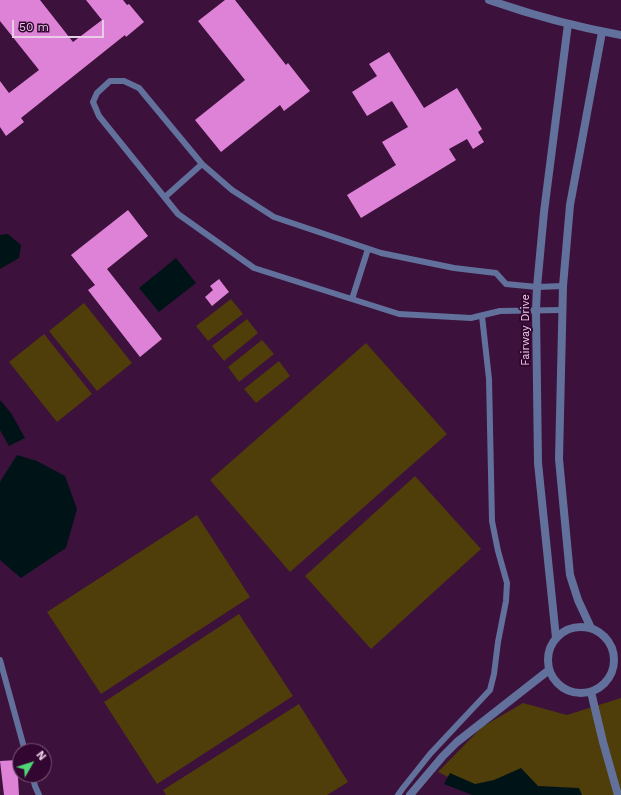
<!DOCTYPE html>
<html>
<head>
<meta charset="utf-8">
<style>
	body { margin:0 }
	#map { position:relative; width:621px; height:795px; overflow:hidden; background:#3c113b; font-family:"Work Sans",sans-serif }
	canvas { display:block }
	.north { position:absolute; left:12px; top:743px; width:40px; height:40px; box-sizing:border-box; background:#320630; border:1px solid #7b5679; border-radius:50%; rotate:51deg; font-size:11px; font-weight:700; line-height:16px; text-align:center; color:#e9cde6 }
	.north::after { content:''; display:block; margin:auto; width:14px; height:18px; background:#4fd675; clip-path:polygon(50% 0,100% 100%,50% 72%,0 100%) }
	.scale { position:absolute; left:12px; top:20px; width:92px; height:18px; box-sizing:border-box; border:2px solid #e9cde6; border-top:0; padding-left:5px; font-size:12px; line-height:14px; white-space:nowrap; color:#e9cde6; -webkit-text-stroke:3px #320630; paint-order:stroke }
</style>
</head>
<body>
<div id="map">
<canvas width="621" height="795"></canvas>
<div class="north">N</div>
<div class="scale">50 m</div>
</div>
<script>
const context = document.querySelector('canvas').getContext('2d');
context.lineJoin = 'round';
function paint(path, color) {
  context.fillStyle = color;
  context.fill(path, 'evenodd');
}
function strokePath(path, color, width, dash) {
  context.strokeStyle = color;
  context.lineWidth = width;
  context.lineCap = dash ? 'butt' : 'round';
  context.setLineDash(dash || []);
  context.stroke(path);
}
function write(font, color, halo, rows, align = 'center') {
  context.font = font + ' "Work Sans",sans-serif';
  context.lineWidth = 4;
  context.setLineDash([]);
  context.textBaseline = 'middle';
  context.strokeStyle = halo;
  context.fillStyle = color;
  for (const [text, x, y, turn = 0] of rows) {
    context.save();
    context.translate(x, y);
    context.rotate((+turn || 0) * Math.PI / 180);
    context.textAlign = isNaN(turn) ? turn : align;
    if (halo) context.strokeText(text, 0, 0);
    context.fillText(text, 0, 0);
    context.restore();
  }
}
paint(new Path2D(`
	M 231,299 L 243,314 L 208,341 L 196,326 Z
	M 84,303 L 132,363 L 97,391 L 49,331 Z
	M 247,319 L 258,333 L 224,361 L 212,346 Z
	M 44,334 L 92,394 L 57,422 L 9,362 Z
	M 262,340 L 274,354 L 239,382 L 228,367 Z
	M 366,343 L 447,434 L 290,572 L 210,480 Z
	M 279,361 L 290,376 L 256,403 L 244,389 Z
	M 415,476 L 481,549 L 371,649 L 305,576 Z
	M 197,515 L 250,597 L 101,694 L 47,612 Z
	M 239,614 L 293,696 L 157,784 L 104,702 Z
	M 621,698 L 621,795 L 485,795 L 438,772 L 482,727 L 523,703 L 567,715 Z
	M 299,704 L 348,782 L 327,795 L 166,795 L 163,790 Z`), '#4f3e0a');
paint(new Path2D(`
	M 8,234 L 21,245 L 19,258 L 0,269 L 0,235 Z
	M 176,258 L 196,283 L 159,312 L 139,288 Z
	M 0,400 L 11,413 L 25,438 L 9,446 L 0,430 Z
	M 17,455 L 37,461 L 65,476 L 77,509 L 66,548 L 21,578 L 0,560 L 0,482 Z
	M 521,768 L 538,786 L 579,788 L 582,795 L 472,795 L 444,784 L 450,773 L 475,784 L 494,780 Z`), '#001418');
paint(new Path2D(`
	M 0,0 L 40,0 L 73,42 L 102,20 L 86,0 L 123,0 L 127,5 L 129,4 L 144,22 L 126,37 L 125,35 L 21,118 L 24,122 L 6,136 L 0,127 L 0,81 L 9,93 L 39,70 L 0,21 Z
	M 225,0 L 235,0 L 286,65 L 288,63 L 310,91 L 284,111 L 280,105 L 221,152 L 195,120 L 245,80 L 198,21 Z
	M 389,52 L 424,108 L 457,88 L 482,129 L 478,132 L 484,142 L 473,149 L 467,139 L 449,149 L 456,160 L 361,218 L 347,195 L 396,165 L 382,142 L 408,127 L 392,101 L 367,116 L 352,92 L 377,76 L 369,64 Z
	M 128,210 L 148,236 L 107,269 L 162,339 L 140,357 L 88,290 L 95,285 L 71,255 Z
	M 219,279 L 229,292 L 212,306 L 205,297 L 213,290 L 210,286 Z
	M 17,760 L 19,795 L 4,795 L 0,761 Z`), '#de82d8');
strokePath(new Path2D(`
	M 165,197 L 202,164
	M 352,299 L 368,249
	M 562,310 L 500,311 L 471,318 L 399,314 L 254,268 L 178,214 L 99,116 L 93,102 L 97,93 L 110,81 L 124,81 L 139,88 L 202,164 L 232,190 L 274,217 L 381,253 L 454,268 L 496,273 L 506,284 L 537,287 L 563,286
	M 0,660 L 25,751
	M 32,775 L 35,786 L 39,795
	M 398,795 L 403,788 L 430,754 L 490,690 L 494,674 L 498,642 L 506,601 L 507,583 L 498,551 L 492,521 L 489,379 L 482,316`), '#62719c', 6);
strokePath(new Path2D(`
	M548 660a33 33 0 1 1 66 0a33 33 0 1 1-66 0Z
	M 591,628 L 578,600 L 570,575 L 559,459 L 563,286 L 570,205 L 602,32
	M 556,638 L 538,463 L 536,310 L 537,287 L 544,212 L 568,24
	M 591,692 L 603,742 L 618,795
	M 410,795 L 443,756 L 457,742 L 549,670`), '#62719c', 8);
strokePath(new Path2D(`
	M 489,0 C 532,15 576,27 621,35`), '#62719c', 8);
write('11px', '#e9cde6', '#320630', [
	["Fairway Drive",526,330,-90]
]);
</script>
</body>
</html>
